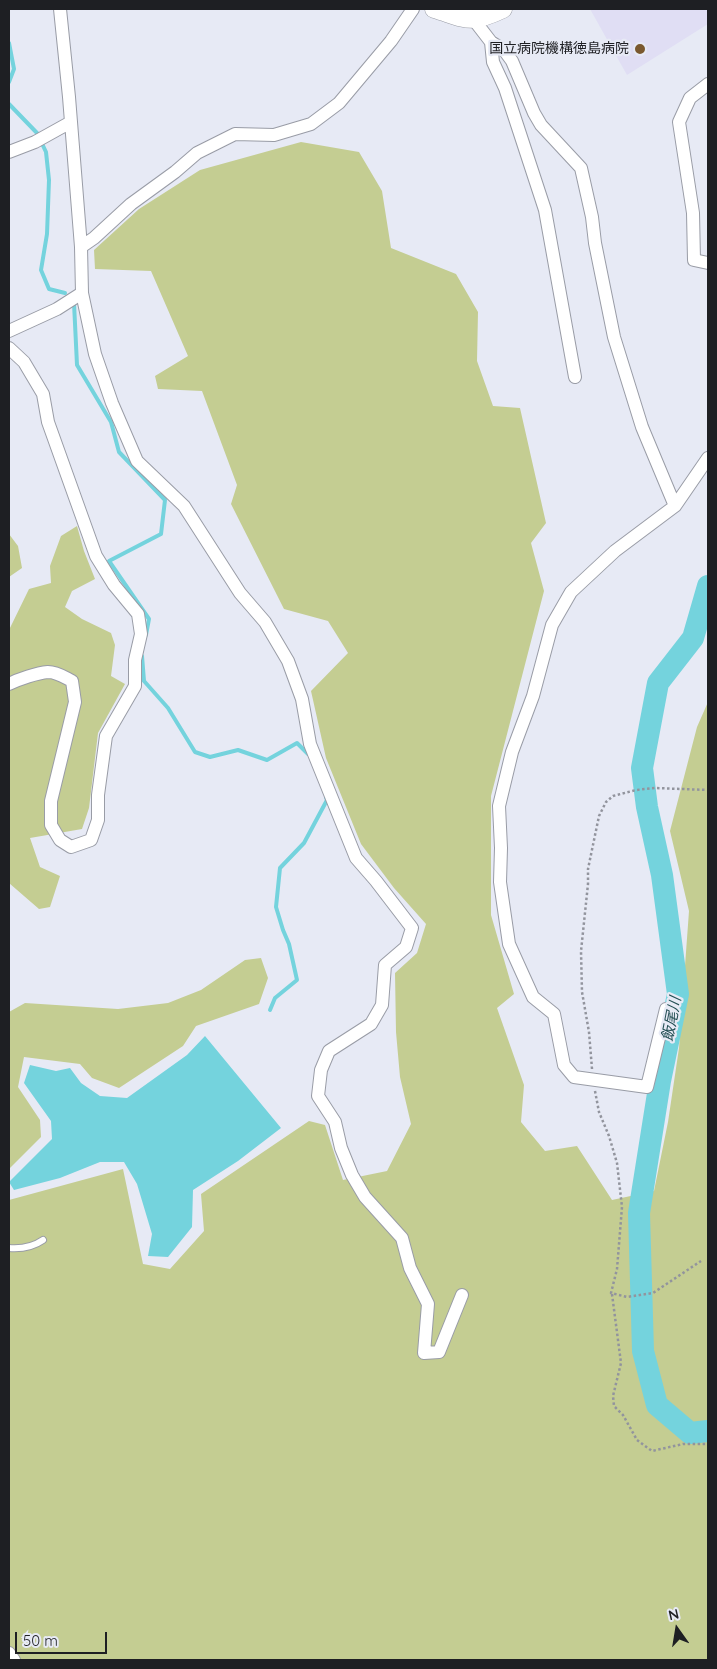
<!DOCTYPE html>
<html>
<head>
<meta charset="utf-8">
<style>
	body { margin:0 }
	#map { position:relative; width:717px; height:1669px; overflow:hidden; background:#e7eaf5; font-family:Quicksand,sans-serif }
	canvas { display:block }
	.frame { position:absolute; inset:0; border:10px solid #1e1f23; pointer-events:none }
	.north { position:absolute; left:652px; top:1604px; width:50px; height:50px; -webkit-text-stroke:4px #e7eaf5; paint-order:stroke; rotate:347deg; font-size:14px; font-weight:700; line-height:20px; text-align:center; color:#1e1f23 }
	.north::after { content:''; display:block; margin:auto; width:18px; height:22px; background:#1e1f23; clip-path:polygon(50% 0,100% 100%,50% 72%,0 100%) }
	.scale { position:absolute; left:15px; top:1632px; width:92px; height:22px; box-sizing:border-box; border:2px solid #1e1f23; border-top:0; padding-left:6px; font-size:15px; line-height:18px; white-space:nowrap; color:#1e1f23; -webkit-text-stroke:4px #e7eaf5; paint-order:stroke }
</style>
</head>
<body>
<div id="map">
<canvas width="717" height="1669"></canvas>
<div class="frame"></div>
<div class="north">N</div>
<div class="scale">50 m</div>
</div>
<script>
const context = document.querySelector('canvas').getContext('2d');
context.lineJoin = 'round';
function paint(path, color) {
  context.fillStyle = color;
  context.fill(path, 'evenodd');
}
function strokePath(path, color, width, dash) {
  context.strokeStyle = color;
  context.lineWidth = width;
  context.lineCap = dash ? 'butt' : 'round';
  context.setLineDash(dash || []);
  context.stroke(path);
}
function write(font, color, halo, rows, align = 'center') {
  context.font = font + ' Quicksand,"Noto Sans JP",sans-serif';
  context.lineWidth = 4.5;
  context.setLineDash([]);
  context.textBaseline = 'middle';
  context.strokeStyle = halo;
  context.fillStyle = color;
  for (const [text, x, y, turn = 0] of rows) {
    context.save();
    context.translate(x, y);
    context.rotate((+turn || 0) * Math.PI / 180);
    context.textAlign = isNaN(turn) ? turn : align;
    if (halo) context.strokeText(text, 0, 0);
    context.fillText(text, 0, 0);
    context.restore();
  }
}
paint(new Path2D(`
	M 590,9 L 708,9 L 708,24 L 627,75 Z`), '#e0def4');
paint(new Path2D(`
	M 301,142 L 359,152 L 382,191 L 391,248 L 456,274 L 478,312 L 477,361 L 493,406 L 520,408 L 546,523 L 531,543 L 544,591 L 491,796 L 491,915 L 514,994 L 497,1008 L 524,1085 L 521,1122 L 545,1151 L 577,1146 L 612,1200 L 654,1191 L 668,1122 L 679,1048 L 689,911 L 670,831 L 697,727 L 708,702 L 708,1660 L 9,1660 L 9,1200 L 123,1169 L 143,1264 L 170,1269 L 204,1231 L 201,1194 L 309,1121 L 325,1125 L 343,1180 L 387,1171 L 411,1124 L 400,1077 L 396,1032 L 395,973 L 417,953 L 426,924 L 394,888 L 361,844 L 326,758 L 311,691 L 348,653 L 328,621 L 284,609 L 231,504 L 237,485 L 202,391 L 158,389 L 155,376 L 188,356 L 151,271 L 95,269 L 94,250 L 139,209 L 200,170 Z
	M 77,526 L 84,551 L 95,579 L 72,591 L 65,607 L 82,619 L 111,633 L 115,645 L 111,676 L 125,684 L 98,733 L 89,808 L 82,829 L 30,838 L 40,867 L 60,876 L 50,907 L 39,909 L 9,883 L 9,630 L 29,589 L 51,583 L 50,566 L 61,536 Z
	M 9,534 L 18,546 L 22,568 L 9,577 Z
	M 261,958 L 268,978 L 259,1004 L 196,1026 L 183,1046 L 119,1088 L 92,1078 L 80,1064 L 24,1057 L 18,1087 L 40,1120 L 41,1137 L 9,1169 L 9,1012 L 25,1003 L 118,1009 L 168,1003 L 201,990 L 245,960 Z`), '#c4cd92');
paint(new Path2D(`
	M 205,1036 L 281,1128 L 238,1161 L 193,1190 L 192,1227 L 168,1257 L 148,1256 L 152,1234 L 137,1184 L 124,1162 L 100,1162 L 60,1178 L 14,1190 L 9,1182 L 52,1139 L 51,1121 L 24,1083 L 30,1065 L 56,1071 L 70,1068 L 81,1083 L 100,1096 L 127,1098 L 187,1055 Z`), '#74d3dd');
strokePath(new Path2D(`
	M 9,43 L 14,69 L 9,82
	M 9,104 L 37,133 L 46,152 L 49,180 L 47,234 L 41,270 L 49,289 L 65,293
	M 74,303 L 77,365 L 111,422 L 119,452 L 165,500 L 161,534 L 109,561 L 149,619 L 146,635
	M 142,656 L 144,681 L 168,708 L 195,752 L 210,757 L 238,750 L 267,760 L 297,743 L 308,754
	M 270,1010 L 275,998 L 297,980 L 289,944 L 283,930 L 276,907 L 280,868 L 304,843 L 327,800 L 326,797`), '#74d3dd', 4);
strokePath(new Path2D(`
	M 708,586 L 693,638 L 658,683 L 642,768 L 647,807 L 662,875 L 678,994 L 660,1081 L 639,1213 L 643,1351 L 657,1405 L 690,1433 L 708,1431`), '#74d3dd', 22);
const service = new Path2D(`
	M 9,1248 C 22,1249 33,1247 43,1240`);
const minor = new Path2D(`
	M 60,9 L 69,97 L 81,247 L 82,293 L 95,354 L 112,403 L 137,461 L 184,506 L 240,593 L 265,622 L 288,661 L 302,699 L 310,744 L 356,858 L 376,881 L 412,928 L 406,947 L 385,965 L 382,1005 L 371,1024 L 329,1051 L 321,1070 L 318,1096 L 335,1122 L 341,1148 L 352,1175 L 365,1197 L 402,1238 L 410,1268 L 428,1304 L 424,1353 L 439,1352 L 462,1295
	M 474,20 L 491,42 L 504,50 L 512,61 L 534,113 L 541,125 L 581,168 L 592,217 L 595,243 L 614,337 L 642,427 L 675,506
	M 491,42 L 493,62 L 505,88 L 545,210 L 575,377
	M 708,84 L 690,98 L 679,122 L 693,213 L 694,260 L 708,263
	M 9,152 L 35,142 L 71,122
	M 81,247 L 94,238 L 131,204 L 175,172 L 197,153 L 235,134 L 274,135 L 311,124 L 339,103 L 391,41 L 413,9
	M 9,331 L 57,309 L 82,293
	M 9,348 L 24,362 L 43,394 L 48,422 L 96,556 L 114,585 L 138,614 L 141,634 L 135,660 L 135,686 L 106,736 L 98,795 L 98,820 L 91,840 L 71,847 L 60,840 L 51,825 L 51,801 L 75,702 L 72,681 C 64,677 57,672 48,672 C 37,673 19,679 9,684
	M 666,1009 L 647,1087 L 574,1077 L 564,1065 L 554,1014 L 533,997 L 509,944 L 500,882 L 501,848 L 499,806 L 512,752 L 533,696 L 552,625 L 571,592 L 615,551 L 675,506 L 708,458
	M 9,1653 L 14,1660`);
const secondary = new Path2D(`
	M 434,9 C 467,19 469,25 503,9`);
strokePath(service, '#999ca6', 8);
strokePath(minor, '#999ca6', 14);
strokePath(secondary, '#999ca6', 19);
strokePath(new Path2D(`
	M 592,1069 L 589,1032 L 582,992 L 581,951 L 588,884 L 588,869 L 599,816 L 606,802 L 613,796 L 636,790 L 655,788 L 708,790
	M 595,1091 L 599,1112 L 609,1136 L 617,1163 L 622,1207 L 617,1269 L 611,1293 L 627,1297 L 653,1293 L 701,1261
	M 612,1294 L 621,1363 L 613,1396 L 614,1406 L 623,1415 L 637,1440 L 652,1451 L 683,1444 L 708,1444`), '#92949d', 2.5, [2.5, 2.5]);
strokePath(service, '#fff', 6);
strokePath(minor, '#fff', 12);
strokePath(secondary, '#fff', 18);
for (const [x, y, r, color] of [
	[640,49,6,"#7a582f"]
]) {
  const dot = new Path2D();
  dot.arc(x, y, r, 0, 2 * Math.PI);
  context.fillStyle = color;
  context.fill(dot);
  strokePath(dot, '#e7eaf5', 2);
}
write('14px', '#1e1f23', '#e7eaf5', [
	["国立病院機構徳島病院",629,49]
], 'right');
write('italic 15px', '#234e53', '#e7eaf5', [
	["飯尾川",672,1019,-79]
]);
</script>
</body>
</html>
